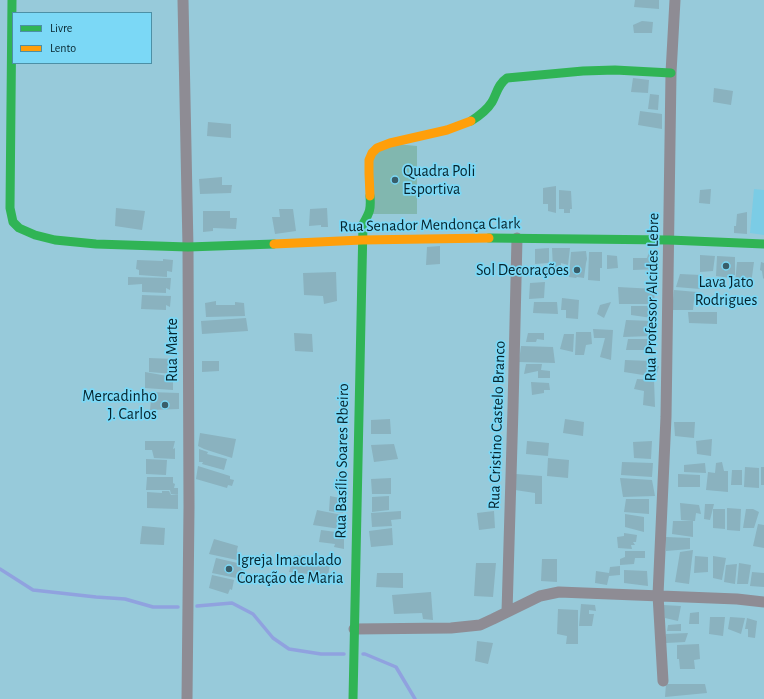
<!DOCTYPE html>
<html>
<head>
<meta charset="utf-8">
<style>
	body { margin:0 }
	#map { position:relative; width:764px; height:699px; overflow:hidden; background:#97cada; font-family:"Alegreya Sans",sans-serif }
	canvas { display:block }
	.legend { position:absolute; left:12px; top:12px; width:140px; height:52px; box-sizing:border-box; background:#7bd8f6; border:1px solid #4c90a6; margin:0; padding:5px 7px; list-style:none; font-size:12px; color:#06242d }
	.legend li { display:flex; align-items:center; gap:8px; height:20px }
	.legend b { width:20px; border:1px solid #4c90a6 }
</style>
</head>
<body>
<div id="map">
<canvas width="764" height="699"></canvas>
<ul class="legend">
<li><b style="height:5px;background:#30b455"></b>Livre</li>
<li><b style="height:5px;background:#ff9f0a"></b>Lento</li>
</ul>
</div>
<script>
const context = document.querySelector('canvas').getContext('2d');
context.lineJoin = 'round';
function paint(path, color) {
  context.fillStyle = color;
  context.fill(path, 'evenodd');
}
function strokePath(path, color, width, dash) {
  context.strokeStyle = color;
  context.lineWidth = width;
  context.lineCap = dash ? 'butt' : 'round';
  context.setLineDash(dash || []);
  context.stroke(path);
}
function write(font, color, halo, rows, align = 'center') {
  context.font = font + ' "Alegreya Sans",sans-serif';
  context.lineWidth = 3.5;
  context.setLineDash([]);
  context.textBaseline = 'middle';
  context.strokeStyle = halo;
  context.fillStyle = color;
  for (const [text, x, y, turn = 0] of rows) {
    context.save();
    context.translate(x, y);
    context.rotate((+turn || 0) * Math.PI / 180);
    context.textAlign = isNaN(turn) ? turn : align;
    if (halo) context.strokeText(text, 0, 0);
    context.fillText(text, 0, 0);
    context.restore();
  }
}
paint(new Path2D(`
	M 754,189 L 764,190 L 764,235 L 750,233 Z`), '#7bcce5');
paint(new Path2D(`
	M 395,144 L 417,146 L 417,214 L 373,214 L 373,146 Z`), '#81b7af');
strokePath(new Path2D(`
	M 0,569 L 33,590 L 96,597 L 125,599 L 153,607 L 178,607
	M 197,606 L 232,603 L 253,614 L 273,638 L 289,649 L 321,654 L 344,654
	M 363,654 L 365,654 L 396,667 L 415,699`), '#90a2df', 3.5);
paint(new Path2D(`
	M 635,0 L 659,0 L 659,9 L 634,7 Z
	M 642,21 L 653,22 L 652,33 L 634,33 L 633,25 Z
	M 633,78 L 649,80 L 648,93 L 631,92 Z
	M 714,88 L 733,91 L 731,105 L 713,102 Z
	M 650,94 L 659,95 L 658,110 L 648,109 Z
	M 640,111 L 662,114 L 662,129 L 638,125 Z
	M 208,122 L 231,124 L 231,138 L 207,136 Z
	M 222,177 L 222,185 L 232,185 L 231,193 L 200,194 L 199,179 Z
	M 556,186 L 556,213 L 548,211 L 548,204 L 543,204 L 543,188 Z
	M 711,189 L 710,204 L 699,203 L 700,190 Z
	M 559,190 L 571,191 L 572,209 L 570,209 L 570,213 L 564,213 L 564,209 L 559,209 Z
	M 116,208 L 145,211 L 142,230 L 115,226 Z
	M 327,208 L 328,227 L 321,227 L 321,225 L 309,226 L 310,209 Z
	M 279,209 L 293,209 L 296,231 L 275,234 L 272,217 L 280,217 Z
	M 203,211 L 230,211 L 230,218 L 237,218 L 236,229 L 213,228 L 213,231 L 203,232 Z
	M 747,212 L 747,234 L 734,233 L 734,226 L 736,226 L 737,214 Z
	M 440,246 L 440,264 L 426,265 L 427,247 Z
	M 549,248 L 549,263 L 535,264 L 535,249 Z
	M 552,248 L 570,248 L 568,265 L 561,263 L 561,268 L 553,269 Z
	M 586,251 L 587,259 L 586,263 L 584,278 L 577,277 L 576,278 L 569,277 L 571,252 Z
	M 589,252 L 602,252 L 602,268 L 600,268 L 600,281 L 588,280 Z
	M 649,252 L 659,252 L 659,269 L 633,270 L 633,258 L 647,258 Z
	M 607,255 L 617,256 L 618,268 L 607,269 Z
	M 700,255 L 715,256 L 713,271 L 700,272 Z
	M 717,256 L 735,257 L 735,275 L 730,275 L 731,278 L 716,276 Z
	M 163,259 L 173,260 L 172,272 L 167,271 L 167,277 L 139,275 L 139,270 L 136,269 L 137,260 L 163,261 Z
	M 737,262 L 754,262 L 751,284 L 735,283 Z
	M 761,262 L 764,263 L 764,279 L 763,278 L 762,271 L 760,270 Z
	M 527,267 L 550,267 L 548,274 L 525,272 Z
	M 336,272 L 337,301 L 324,304 L 323,296 L 304,295 L 303,273 Z
	M 680,274 L 701,275 L 700,289 L 676,287 Z
	M 128,277 L 171,278 L 170,290 L 166,288 L 166,293 L 142,292 L 142,284 L 128,285 Z
	M 545,282 L 544,298 L 529,299 L 530,283 Z
	M 618,287 L 655,289 L 654,304 L 619,304 Z
	M 674,290 L 697,292 L 697,299 L 694,300 L 693,310 L 672,310 Z
	M 142,295 L 171,296 L 170,307 L 166,305 L 166,310 L 141,309 Z
	M 562,298 L 579,300 L 578,319 L 566,318 L 566,310 L 561,310 Z
	M 216,301 L 216,305 L 235,305 L 235,302 L 244,303 L 245,316 L 206,317 L 205,303 Z
	M 534,302 L 557,302 L 558,314 L 533,313 Z
	M 611,302 L 604,318 L 597,314 L 600,305 Z
	M 631,306 L 654,306 L 652,318 L 631,315 Z
	M 688,312 L 717,312 L 717,324 L 689,323 Z
	M 246,318 L 248,331 L 202,334 L 201,321 Z
	M 626,320 L 653,321 L 652,336 L 623,337 Z
	M 593,329 L 613,330 L 611,360 L 600,357 L 605,338 L 594,338 Z
	M 576,332 L 591,332 L 592,344 L 586,345 L 584,355 L 575,355 Z
	M 294,333 L 312,334 L 313,352 L 295,351 Z
	M 528,333 L 544,333 L 544,340 L 537,339 L 536,342 L 526,342 Z
	M 564,334 L 574,334 L 573,352 L 560,349 Z
	M 628,339 L 652,339 L 652,350 L 626,350 Z
	M 521,346 L 553,347 L 555,363 L 519,362 Z
	M 149,358 L 174,359 L 174,374 L 149,372 Z
	M 625,360 L 651,361 L 651,366 L 659,366 L 656,377 L 624,372 Z
	M 202,361 L 219,361 L 219,371 L 202,372 Z
	M 526,364 L 542,364 L 541,370 L 550,371 L 550,378 L 538,378 L 538,371 L 524,374 Z
	M 145,372 L 173,377 L 173,390 L 145,388 Z
	M 637,379 L 654,380 L 655,407 L 643,405 L 644,391 L 634,389 Z
	M 531,382 L 549,383 L 550,390 L 544,390 L 544,393 L 532,395 Z
	M 149,392 L 179,393 L 179,409 L 150,410 L 151,400 L 149,400 Z
	M 390,419 L 391,434 L 371,434 L 371,420 Z
	M 565,419 L 584,422 L 583,436 L 563,433 Z
	M 674,422 L 695,422 L 694,438 L 675,436 Z
	M 200,433 L 236,439 L 232,458 L 204,449 L 198,446 Z
	M 712,439 L 711,456 L 697,454 L 696,441 Z
	M 145,441 L 175,441 L 173,449 L 175,448 L 175,459 L 154,458 L 152,450 L 145,450 Z
	M 527,441 L 549,443 L 548,456 L 526,454 Z
	M 652,441 L 651,459 L 634,458 L 633,442 Z
	M 394,444 L 398,459 L 374,462 L 371,445 Z
	M 199,449 L 208,452 L 207,454 L 227,459 L 224,470 L 202,464 L 203,462 L 199,462 Z
	M 548,458 L 569,460 L 568,478 L 547,476 Z
	M 146,459 L 167,460 L 166,475 L 146,474 Z
	M 622,462 L 653,463 L 652,477 L 621,475 Z
	M 722,462 L 724,471 L 728,471 L 728,492 L 706,490 L 708,472 L 715,473 L 716,463 Z
	M 705,463 L 706,473 L 684,472 L 684,465 Z
	M 198,466 L 230,476 L 230,479 L 234,480 L 232,486 L 228,485 L 227,488 L 196,479 Z
	M 745,467 L 759,468 L 759,488 L 744,487 Z
	M 761,467 L 764,467 L 764,485 L 761,485 Z
	M 732,470 L 742,470 L 742,485 L 731,485 Z
	M 516,474 L 542,476 L 542,504 L 535,504 L 535,493 L 515,490 Z
	M 678,474 L 700,475 L 700,487 L 678,487 Z
	M 147,477 L 173,477 L 173,483 L 175,484 L 174,488 L 178,488 L 178,509 L 147,508 L 147,492 L 162,493 L 162,491 L 169,491 L 171,495 L 178,494 L 171,494 L 170,490 L 146,490 Z
	M 391,478 L 391,494 L 372,494 L 371,479 Z
	M 620,478 L 652,480 L 655,496 L 623,497 Z
	M 330,496 L 345,499 L 343,513 L 329,511 Z
	M 389,496 L 389,510 L 372,512 L 372,497 Z
	M 626,499 L 649,499 L 649,514 L 624,512 Z
	M 680,503 L 699,505 L 701,514 L 696,513 L 695,521 L 693,521 L 693,537 L 672,534 L 673,521 L 693,521 L 681,520 Z
	M 705,504 L 714,504 L 710,520 L 704,519 Z
	M 727,508 L 741,509 L 740,531 L 727,530 Z
	M 713,509 L 725,509 L 725,529 L 713,528 Z
	M 746,509 L 753,509 L 759,512 L 754,528 L 743,528 Z
	M 317,510 L 342,515 L 340,529 L 313,525 Z
	M 401,511 L 401,519 L 391,520 L 392,526 L 372,527 L 371,513 Z
	M 494,511 L 495,528 L 479,530 L 477,513 Z
	M 625,514 L 644,517 L 644,532 L 625,527 Z
	M 758,524 L 764,525 L 764,548 L 753,546 Z
	M 142,526 L 165,528 L 164,545 L 140,544 Z
	M 392,528 L 393,545 L 371,547 L 369,531 Z
	M 321,530 L 336,532 L 337,531 L 344,532 L 344,549 L 334,547 L 335,544 L 319,542 Z
	M 624,533 L 637,535 L 636,542 L 633,542 L 635,545 L 631,545 L 632,549 L 618,548 L 617,537 L 624,536 Z
	M 666,537 L 690,538 L 690,549 L 666,551 Z
	M 214,539 L 238,546 L 237,550 L 238,557 L 237,560 L 209,554 Z
	M 693,550 L 689,584 L 675,582 L 680,552 Z
	M 625,551 L 645,551 L 645,558 L 635,558 L 634,564 L 620,565 L 620,559 L 625,557 Z
	M 294,555 L 331,559 L 327,581 L 310,579 L 309,574 L 289,572 Z
	M 695,556 L 708,557 L 708,572 L 694,573 Z
	M 713,556 L 726,558 L 722,580 L 713,578 Z
	M 216,558 L 246,565 L 241,579 L 212,573 Z
	M 542,559 L 557,559 L 557,582 L 541,581 Z
	M 476,563 L 496,563 L 493,597 L 474,596 Z
	M 739,563 L 751,565 L 748,584 L 737,584 Z
	M 737,564 L 735,584 L 724,582 L 726,565 Z
	M 620,566 L 620,575 L 609,576 L 607,585 L 595,583 L 596,571 L 609,573 L 610,567 Z
	M 624,570 L 647,571 L 648,586 L 624,583 Z
	M 752,572 L 764,573 L 764,587 L 750,586 Z
	M 377,573 L 403,573 L 403,588 L 376,587 Z
	M 212,575 L 234,580 L 232,590 L 230,589 L 228,594 L 209,588 Z
	M 431,592 L 433,620 L 423,619 L 422,613 L 394,614 L 392,595 Z
	M 581,604 L 595,605 L 596,611 L 589,610 L 589,614 L 594,614 L 592,626 L 579,626 Z
	M 663,605 L 681,606 L 678,621 L 665,618 Z
	M 558,609 L 578,610 L 578,644 L 566,644 L 567,636 L 557,634 Z
	M 699,612 L 699,624 L 689,624 L 690,613 Z
	M 710,617 L 725,617 L 723,636 L 709,634 Z
	M 730,617 L 745,618 L 741,634 L 728,629 Z
	M 747,618 L 757,621 L 755,638 L 748,637 L 748,629 L 745,629 Z
	M 681,624 L 681,631 L 667,631 L 668,625 Z
	M 688,633 L 685,642 L 666,643 L 666,634 Z
	M 477,641 L 493,643 L 488,664 L 475,661 Z
	M 699,644 L 700,659 L 694,660 L 695,669 L 680,669 L 679,659 L 677,659 L 677,645 Z
	M 666,684 L 705,684 L 707,693 L 665,697 Z`), '#8ab2bf');
strokePath(new Path2D(`
	M 183,0 L 188,247 L 189,507 L 187,699
	M 507,612 L 513,408 L 517,238
	M 354,629 L 451,628 L 480,625 L 493,619 L 540,596 L 559,592 L 737,599 L 764,602
	M 663,681 L 658,595 L 666,417 L 671,73 L 675,0`), '#8e8c94', 11);
strokePath(new Path2D(`
	M 12,0 L 10,208 L 13,222 L 19,228 L 35,235 L 55,240 L 96,244 L 188,247 L 274,244
	M 471,121 C 479,116 487,110 492,102 C 497,93 498,84 507,78 L 583,71 L 615,70 L 671,73
	M 489,238 L 669,240 L 764,244
	M 353,699 L 363,224 C 370,212 371,209 370,196`), '#30b455', 9);
strokePath(new Path2D(`
	M 370,196 L 369,173 L 369,160 L 372,153 L 377,148 L 390,143 L 447,130 L 471,121
	M 274,244 L 362,240 L 489,238`), '#ff9f0a', 9);
for (const [x, y, r, color] of [
	[395,180,4,"#395e6a"],
	[726,266,4,"#395e6a"],
	[577,270,4,"#395e6a"],
	[165,405,4,"#395e6a"],
	[229,569,4,"#395e6a"]
]) {
  const dot = new Path2D();
  dot.arc(x, y, r, 0, 2 * Math.PI);
  context.fillStyle = color;
  context.fill(dot);
  strokePath(dot, '#7bd8f6', 1.5);
}
write('16px', '#06242d', '#7bd8f6', [
	["Quadra Poli",403,171],
	["Esportiva",403,189],
	["Sol Decorações",569,270,"right"],
	["Lava Jato",726,282,"center"],
	["Rodrigues",726,300,"center"],
	["Mercadinho",157,396,"right"],
	["J. Carlos",157,414,"right"],
	["Igreja Imaculado",237,560],
	["Coração de Maria",237,578]
], 'left');
write('16px', '#06242d', '#7bd8f6', [
	["Rua Senador Mendonça Clark",430,225,-1],
	["Rua Professor Alcides Lebre",652,297,-89],
	["Rua Marte",172,350,-90],
	["Rua Cristino Castelo Branco",497,425,-88],
	["Rua Basílio Soares Rbeiro",342,461,-89]
]);
</script>
</body>
</html>
